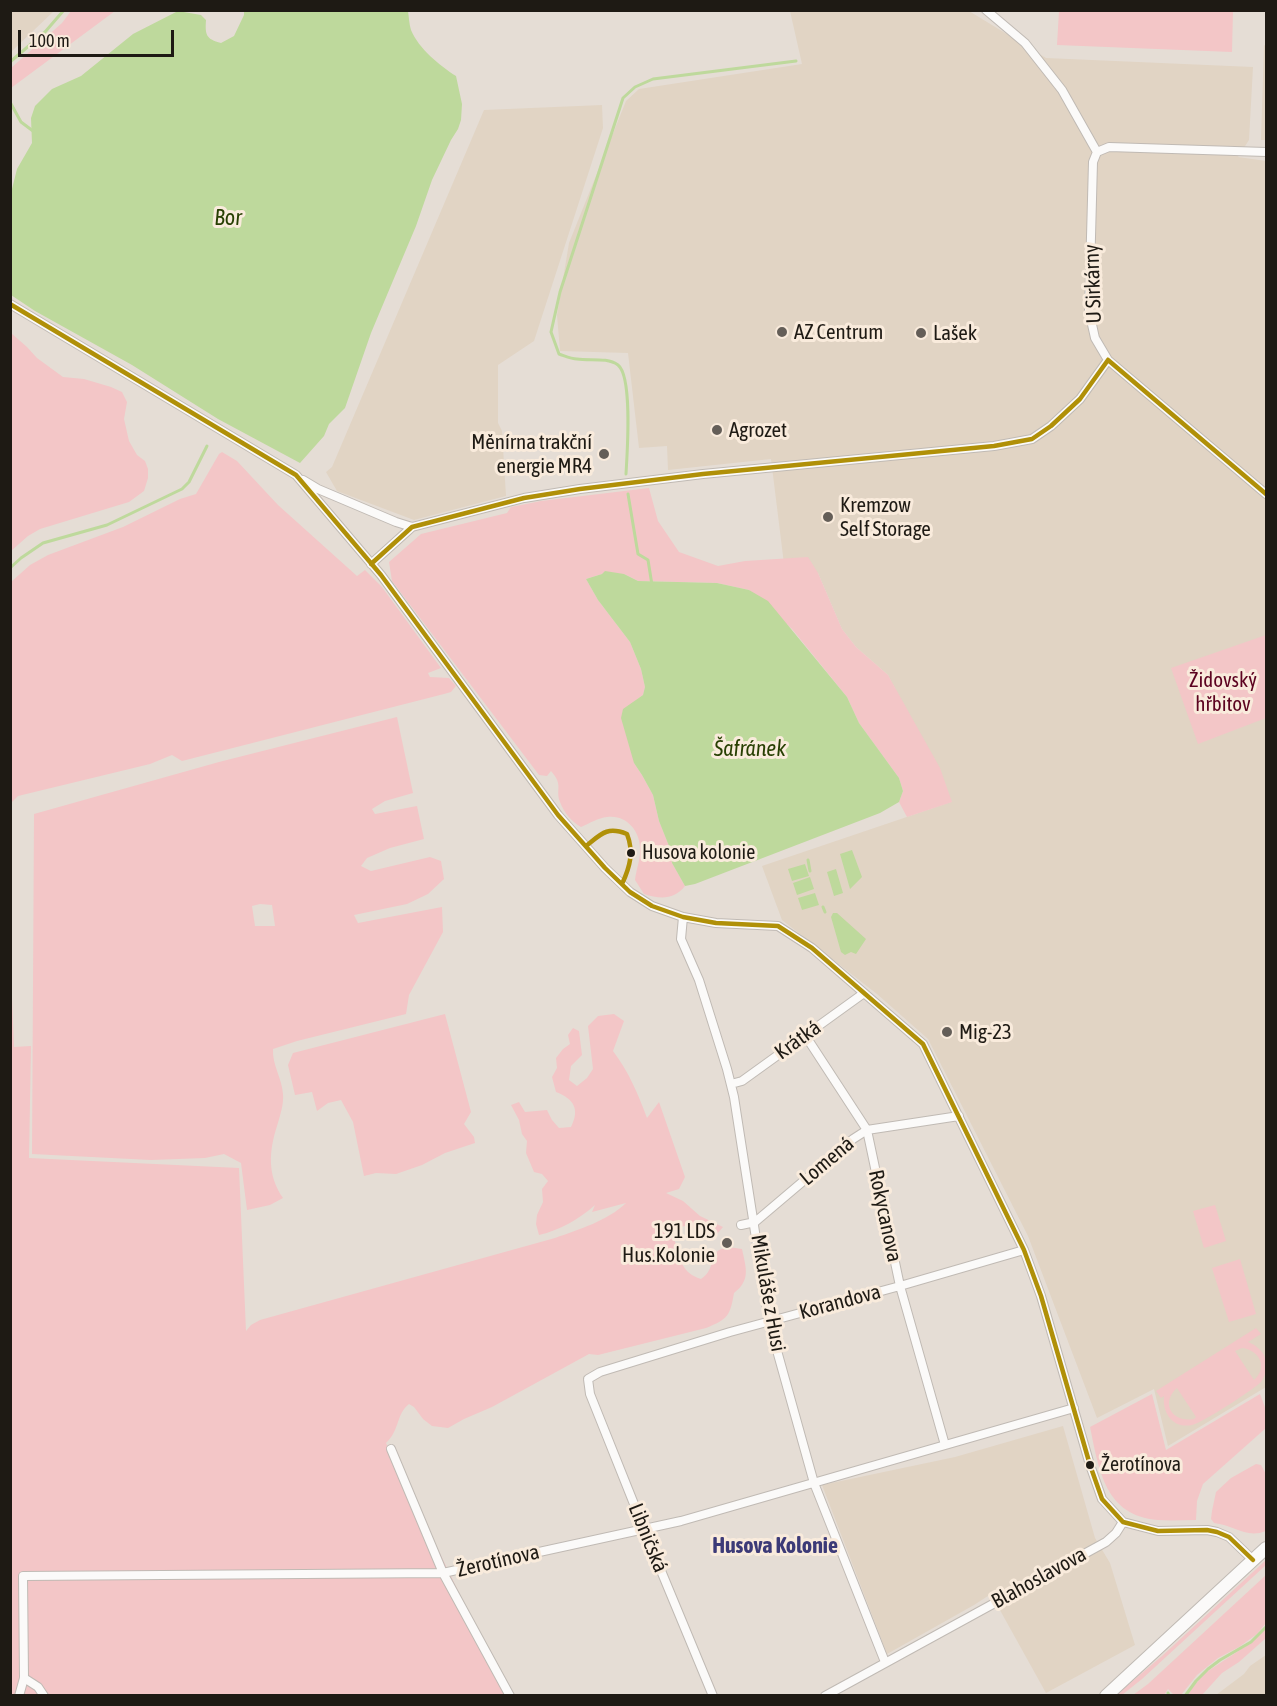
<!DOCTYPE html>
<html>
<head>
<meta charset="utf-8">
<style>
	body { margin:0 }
	#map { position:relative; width:1277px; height:1706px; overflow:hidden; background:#e5ddd5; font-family:"Asap Condensed",sans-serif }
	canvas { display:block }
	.frame { position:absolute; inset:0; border:12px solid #1e1a14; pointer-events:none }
	.scale { position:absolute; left:18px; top:30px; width:156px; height:27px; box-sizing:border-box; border:3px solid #1e1a14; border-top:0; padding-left:8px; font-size:18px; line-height:21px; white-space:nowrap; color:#1e1a14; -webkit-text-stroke:4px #f9ebdc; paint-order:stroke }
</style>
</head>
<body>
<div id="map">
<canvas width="1277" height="1706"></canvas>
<div class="frame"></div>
<div class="scale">100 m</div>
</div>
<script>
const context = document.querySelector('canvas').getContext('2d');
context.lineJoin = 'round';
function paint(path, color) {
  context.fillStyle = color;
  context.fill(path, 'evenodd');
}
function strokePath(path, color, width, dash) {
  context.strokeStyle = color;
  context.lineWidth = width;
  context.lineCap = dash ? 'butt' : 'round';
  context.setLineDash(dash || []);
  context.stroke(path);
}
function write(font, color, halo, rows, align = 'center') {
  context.font = font + ' "Asap Condensed",sans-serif';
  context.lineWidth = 6;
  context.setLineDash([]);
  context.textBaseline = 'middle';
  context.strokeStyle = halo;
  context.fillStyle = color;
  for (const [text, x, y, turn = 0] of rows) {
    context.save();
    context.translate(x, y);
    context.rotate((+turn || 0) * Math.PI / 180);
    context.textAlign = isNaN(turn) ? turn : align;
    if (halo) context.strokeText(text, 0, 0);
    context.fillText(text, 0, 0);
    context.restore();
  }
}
paint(new Path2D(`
	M 11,10 L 54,10 L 54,11 L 11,52 Z
	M 790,11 L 969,11 L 1046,58 L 1253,67 L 1249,140 L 1238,157 L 1266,161 L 1266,1387 L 1168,1446 L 1154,1389 L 1097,1418 L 1028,1236 L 928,1039 L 877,994 L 782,920 L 762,866 L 951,802 L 888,675 L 856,647 L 842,629 L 818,573 L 784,564 L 771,459 L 668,470 L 667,446 L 639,448 L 628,353 L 560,351 L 557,315 L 569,243 L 626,101 L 639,89 L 802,64 Z
	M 1264,45 L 1266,46 L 1266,140 L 1261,140 Z
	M 602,105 L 603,128 L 534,341 L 498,365 L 498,423 L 502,431 L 506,496 L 414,520 L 337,491 L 326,472 L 332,467 L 484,110 Z
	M 1063,1426 L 1095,1538 L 1110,1563 L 1135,1645 L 1046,1693 L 991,1594 L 974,1605 L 887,1654 L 822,1485 L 955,1457 Z
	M 1266,1655 L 1266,1695 L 1216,1695 L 1244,1674 L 1250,1666 Z`), '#e1d4c4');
paint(new Path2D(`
	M 71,11 L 115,11 L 11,88 L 11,68 L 62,23 Z
	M 1059,11 L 1233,11 L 1232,52 L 1057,45 Z
	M 11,333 L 27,347 L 37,358 L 63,377 L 84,379 L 111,387 L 122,392 L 127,402 L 124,419 L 129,441 L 137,455 L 145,461 L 148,469 L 148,478 L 144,491 L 129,502 L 40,529 L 28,536 L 11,551 Z
	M 222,452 L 237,461 L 278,505 L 357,576 L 365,570 L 382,587 L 441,668 L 428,673 L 430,677 L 449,678 L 456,686 L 451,692 L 444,694 L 182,761 L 172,755 L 150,764 L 18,796 L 11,803 L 11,582 L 30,565 L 48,555 L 123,527 L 180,499 L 196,494 L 219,454 Z
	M 649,488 L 658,521 L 679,552 L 718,566 L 745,561 L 808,557 L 818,573 L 842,629 L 856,647 L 888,675 L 940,768 L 952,802 L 907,817 L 899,802 L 903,791 L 899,778 L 859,723 L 847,697 L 792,629 L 749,590 L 717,583 L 638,581 L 624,574 L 602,574 L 586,579 L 598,600 L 630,642 L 641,669 L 645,687 L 643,695 L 635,701 L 634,763 L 642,775 L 653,795 L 659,821 L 669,846 L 672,863 L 685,886 C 674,900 660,899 644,894 L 635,880 C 636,870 641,858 640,848 C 640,831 626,814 607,817 C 598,818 590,823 581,827 C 572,822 564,813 560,802 C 555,789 564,786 551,771 L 547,776 L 539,775 L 392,581 L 389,562 L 421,534 L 507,513 L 511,507 L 541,501 Z
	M 1266,635 L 1266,718 L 1198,744 L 1171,668 Z
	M 397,717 L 413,793 L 385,801 L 372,809 L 375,814 L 417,806 L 424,839 L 390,848 L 367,858 L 361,866 L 371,871 L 430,857 L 441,861 L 444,879 L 428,894 L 407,904 L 354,915 L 358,923 L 442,907 L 443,932 L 409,995 L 406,1014 L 297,1041 L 273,1049 C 272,1065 282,1078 283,1094 C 284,1104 280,1116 277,1126 C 269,1151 267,1175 283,1198 L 270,1205 L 247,1210 L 241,1163 L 224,1154 L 205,1158 L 151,1160 L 32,1154 L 34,814 L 219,762 ZM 260,904 L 272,905 L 275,926 L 255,926 L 252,906 Z
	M 10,948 L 14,1047 L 31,1046 L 29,1158 L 239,1168 L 246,1331 L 251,1325 L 260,1320 L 555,1238 C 580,1229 607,1221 626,1203 L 592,1212 L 595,1205 C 578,1220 560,1230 539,1235 L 536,1224 L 537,1215 L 543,1202 L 542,1189 L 548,1181 L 542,1174 L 534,1172 L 526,1153 L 527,1141 L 522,1134 L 519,1120 L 511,1105 L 519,1102 L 525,1112 L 547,1110 L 552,1120 L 559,1128 L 571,1127 C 580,1109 574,1099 556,1092 L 552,1077 L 557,1068 L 556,1058 L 563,1049 L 570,1044 L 568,1035 L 573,1028 L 579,1031 L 582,1055 L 571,1066 L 569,1080 L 577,1086 L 587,1078 L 593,1069 L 588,1026 L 598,1016 L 614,1014 L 624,1021 L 613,1051 C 629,1072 638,1094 647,1118 L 659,1102 L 685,1177 L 679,1189 L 666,1193 L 683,1201 L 700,1216 L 723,1227 L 717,1234 L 685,1226 L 672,1229 C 671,1236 674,1238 676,1244 C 681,1261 681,1272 701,1279 C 721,1266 702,1242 742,1249 C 746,1268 751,1280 734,1293 C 730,1316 728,1319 706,1328 L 598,1355 L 589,1354 L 492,1407 L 464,1419 L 448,1428 L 432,1426 L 423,1419 L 414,1407 L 409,1404 C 396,1414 400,1430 386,1443 L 509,1695 L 11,1695 Z
	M 445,1014 L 471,1112 L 464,1124 L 474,1137 L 475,1143 L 445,1153 L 422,1165 L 396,1174 L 376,1173 L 364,1176 L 353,1122 L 341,1100 L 328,1103 L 317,1111 L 312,1092 L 295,1095 L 288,1065 L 293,1053 Z
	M 1215,1205 L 1226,1241 L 1204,1248 L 1193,1211 Z
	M 1240,1259 L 1256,1314 L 1229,1322 L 1212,1268 Z
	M 1256,1328 L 1261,1334 L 1248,1342 C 1266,1349 1272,1366 1261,1382 C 1253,1390 1202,1423 1192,1425 C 1173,1429 1162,1413 1164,1396 L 1161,1398 L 1156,1391 ZM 1242,1348 C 1260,1350 1268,1368 1254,1380 L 1235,1351 ZM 1177,1388 L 1196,1417 L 1194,1419 C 1172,1423 1160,1403 1177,1388 Z
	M 1152,1394 L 1166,1450 L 1260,1394 L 1266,1410 L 1266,1428 L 1203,1484 L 1197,1501 L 1196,1520 C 1183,1520 1170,1521 1158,1520 C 1105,1516 1099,1470 1090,1427 Z
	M 1256,1464 L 1261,1465 L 1266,1474 L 1266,1531 C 1246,1539 1234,1525 1214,1523 L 1211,1519 L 1212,1511 L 1216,1492 L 1231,1478 Z
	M 1266,1560 L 1266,1565 L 1142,1679 L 1122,1695 L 1115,1696 L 1162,1656 Z
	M 1266,1575 L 1266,1623 L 1257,1634 L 1239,1647 L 1218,1658 L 1197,1675 L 1181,1695 L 1174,1695 L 1168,1689 L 1164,1695 L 1133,1695 L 1148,1684 Z
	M 1266,1628 L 1266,1638 L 1239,1662 L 1222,1673 L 1202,1695 L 1186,1695 L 1205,1673 L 1252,1642 Z`), '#f3c6c7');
paint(new Path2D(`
	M 178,11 L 201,15 L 206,20 C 205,35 206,39 221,43 L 234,36 L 244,15 L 244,11 L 408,11 C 409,17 409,24 411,30 C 419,49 439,65 456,76 L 462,104 L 461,120 L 458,129 L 451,140 L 432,180 L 416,226 L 371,333 L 345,408 L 329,424 L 324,436 L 300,463 L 218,419 L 132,365 L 35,311 L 11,295 L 11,193 L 17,169 L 32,143 L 31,118 L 35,106 L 52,89 L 81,76 L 133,34 Z
	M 605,571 L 624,574 L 638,581 L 717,583 L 749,590 L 768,601 L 847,697 L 859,723 L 899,778 L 903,791 L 899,802 L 880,813 L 695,884 L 685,886 L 672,863 L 669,846 L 659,821 L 653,795 L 642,775 L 634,763 L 621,718 L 623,709 L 643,695 L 645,687 L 641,669 L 630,642 L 598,600 L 586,579 L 602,574 Z
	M 852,850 L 862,877 L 850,889 L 840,854 Z
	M 805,864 L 809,876 L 792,881 L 788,869 Z
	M 836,869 L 843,893 L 834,896 L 827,872 Z
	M 810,877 L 814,889 L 797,895 L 793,883 Z
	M 815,893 L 819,905 L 802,910 L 798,898 Z
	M 833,913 L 837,913 L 866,939 L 856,954 L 851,952 L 845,955 L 841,952 L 831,917 Z`), '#bed99c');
strokePath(new Path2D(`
	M 10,62 L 45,32 L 64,10
	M 10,102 L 21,122 L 33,131
	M 626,474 C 627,455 633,377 618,365 C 607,357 590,361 577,359 C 571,359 565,356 559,354 L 551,332 L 560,292 L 623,98 L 635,87 L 653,79 L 796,61
	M 628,494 L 638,554 L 648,560 L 652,585
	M 10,568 L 21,558 L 43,543 L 107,525 L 182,489 L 189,482 L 207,446
	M 808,860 L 810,871
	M 823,907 L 825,912
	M 1168,1693 L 1169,1696
	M 1185,1696 L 1196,1681 L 1208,1669 L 1220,1660 L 1251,1642 L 1266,1627`), '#bed99c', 3);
const street = new Path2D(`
	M 986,10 L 1025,43 L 1062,90 L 1097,152
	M 1266,152 L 1109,147 L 1097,152 L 1093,162 L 1089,311 L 1095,338 L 1108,360 L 1266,494
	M 10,304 L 296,475 L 381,575 L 558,815 L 605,868 L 630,892 L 652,906 L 683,917 L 716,923 L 778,926 L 812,948 L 923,1044 L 1024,1250 L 1041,1296 L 1090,1465 L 1102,1499 L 1123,1522 L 1158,1531 L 1207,1530 L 1217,1532 L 1229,1537 L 1253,1560
	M 303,480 L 318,489 L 396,522 L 412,527 L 524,498 L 580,489 L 703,474 L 994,446 L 1032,439 L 1051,426 L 1080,399 L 1108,360
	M 371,564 L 412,527
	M 683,917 L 681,939 L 699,980 L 727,1069 L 734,1097 L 769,1322 L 814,1483 L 885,1662
	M 805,1035 L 867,1130 L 900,1286 L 945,1445
	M 731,1084 L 742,1081 L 864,993
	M 741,1225 L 755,1222 L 853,1139 L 867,1130 L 959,1116
	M 391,1449 L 443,1573 L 510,1696
	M 24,1678 L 38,1687 L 44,1696
	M 19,1696 L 24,1678 L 23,1576 L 443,1573 L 681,1521 L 1074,1408
	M 713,1696 L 652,1549 L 590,1394 L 588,1379 L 600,1372 L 730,1332 L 900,1286 L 1024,1250
	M 825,1696 L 1106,1542 L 1116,1533 L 1123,1522`);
const secondary = new Path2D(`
	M 1106,1696 L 1266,1548`);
strokePath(street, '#c0bab4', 10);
strokePath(secondary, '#c0bab4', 14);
strokePath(street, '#fbfaf9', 8);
strokePath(secondary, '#fbfaf9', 12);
strokePath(new Path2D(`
	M 10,304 L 296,475 L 381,575 L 558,815 L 605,868 L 630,892 L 652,906 L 683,917 L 716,923 L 778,926 L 812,948 L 923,1044 L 1024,1250 L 1041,1296 L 1090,1465 L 1102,1499 L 1123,1522 L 1158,1531 L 1207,1530 L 1217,1532 L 1229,1537 L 1253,1560
	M 1108,360 L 1266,494
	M 371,564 L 412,527 L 524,498 L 580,489 L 703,474 L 994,446 L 1032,439 L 1051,426 L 1080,399 L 1108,360
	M 586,846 C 601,834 607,826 627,834 C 634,852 630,867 622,884`), '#b09008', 4.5);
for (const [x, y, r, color] of [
	[782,332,6,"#645e58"],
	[921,333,6,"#645e58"],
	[717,430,6,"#645e58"],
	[604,454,6,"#645e58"],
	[828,517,6,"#645e58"],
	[631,853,5,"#1e1a14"],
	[947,1032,6,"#645e58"],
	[727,1243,6,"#645e58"],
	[1090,1465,5,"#1e1a14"]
]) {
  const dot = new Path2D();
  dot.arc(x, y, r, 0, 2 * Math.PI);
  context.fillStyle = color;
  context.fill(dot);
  strokePath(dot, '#f9ebdc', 2);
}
write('20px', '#1e1a14', '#f9ebdc', [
	["Husova kolonie",642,853],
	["Žerotínova",1101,1465]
], 'left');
write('21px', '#1e1a14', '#f9ebdc', [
	["U Sirkárny",1093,284,-92],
	["Krátká",798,1040,-36],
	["Lomená",827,1161,-40],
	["Rokycanova",885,1216,78],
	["Mikuláše z Husi",768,1293,80],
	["Korandova",840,1302,-15],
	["Libničská",648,1538,68],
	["Žerotínova",498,1561,-13],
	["Blahoslavova",1039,1578,-29]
]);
write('21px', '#1e1a14', '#f9ebdc', [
	["AZ Centrum",794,332],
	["Lašek",933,333],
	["Agrozet",729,430],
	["Měnírna trakční",592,442,"right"],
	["energie MR4",592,466,"right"],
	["Kremzow",840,505],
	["Self Storage",840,529],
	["Mig-23",959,1032],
	["191 LDS",715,1231,"right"],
	["Hus.Kolonie",715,1255,"right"]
], 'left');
write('21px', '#5c0320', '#f9ebdc', [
	["Židovský",1223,680],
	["hřbitov",1223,704]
]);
write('italic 22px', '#284003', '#f9ebdc', [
	["Bor",228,218],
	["Šafránek",750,749]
]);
write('bold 22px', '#3c3a77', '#f9ebdc', [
	["Husova Kolonie",775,1546]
]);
</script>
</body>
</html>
